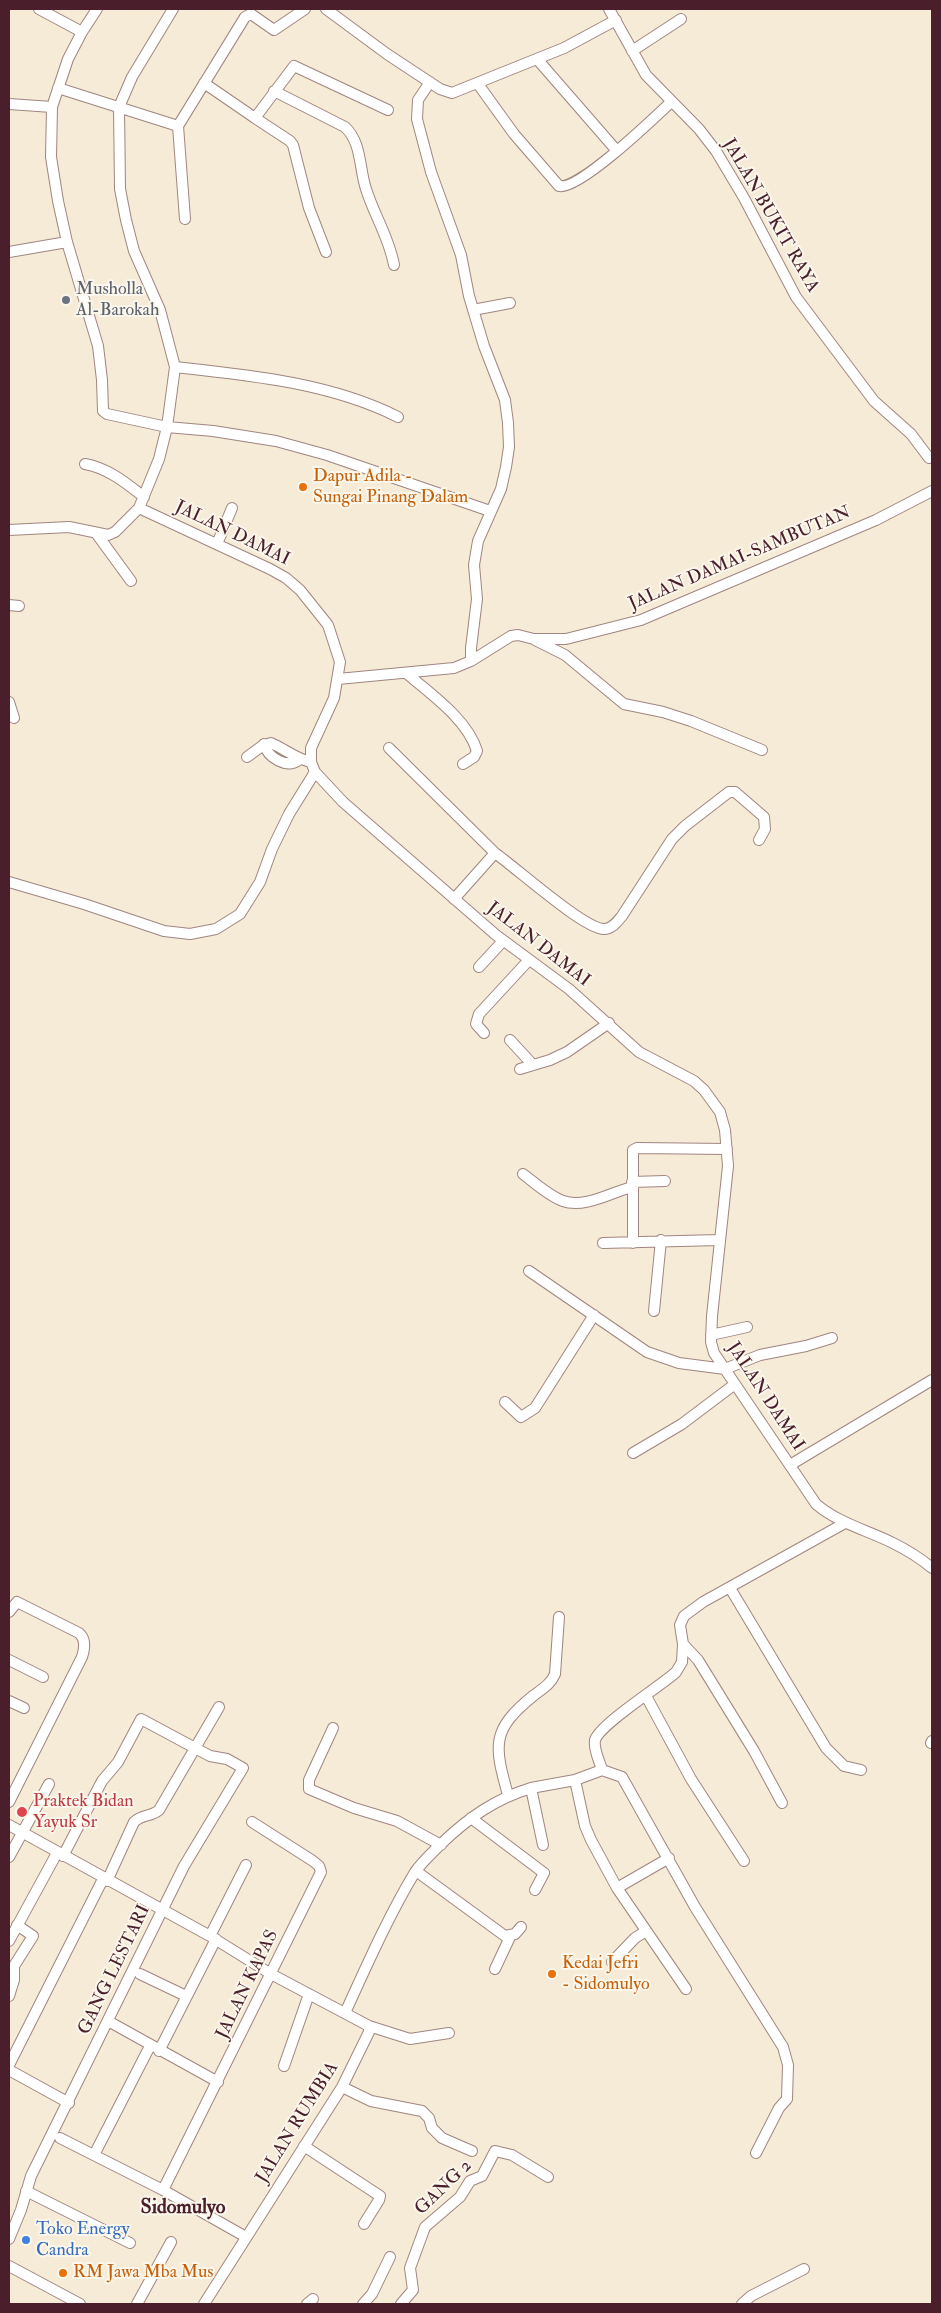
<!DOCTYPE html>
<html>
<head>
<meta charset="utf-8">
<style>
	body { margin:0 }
	#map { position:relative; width:941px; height:2313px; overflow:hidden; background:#f6ebd6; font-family:"IM FELL Double Pica",serif }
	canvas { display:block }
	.frame { position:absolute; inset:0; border:10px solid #4a1f2b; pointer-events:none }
</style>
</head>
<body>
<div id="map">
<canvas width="941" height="2313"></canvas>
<div class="frame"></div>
</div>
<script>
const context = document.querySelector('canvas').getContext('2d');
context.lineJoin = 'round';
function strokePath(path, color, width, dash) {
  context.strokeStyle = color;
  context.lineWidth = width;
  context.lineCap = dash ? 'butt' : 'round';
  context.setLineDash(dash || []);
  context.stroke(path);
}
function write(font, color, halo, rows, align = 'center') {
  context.font = font + ' "IM FELL Double Pica",serif';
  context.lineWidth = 4;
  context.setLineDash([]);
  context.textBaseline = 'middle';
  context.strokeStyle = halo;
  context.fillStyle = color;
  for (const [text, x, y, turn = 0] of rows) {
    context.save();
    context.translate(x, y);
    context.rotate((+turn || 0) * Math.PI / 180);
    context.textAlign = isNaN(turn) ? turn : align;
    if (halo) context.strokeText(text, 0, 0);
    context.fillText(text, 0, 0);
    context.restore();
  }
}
const minor = new Path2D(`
	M 39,9 L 82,32 L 68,59 L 52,107 L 51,157 L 58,201 L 67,242 L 98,346 L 102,380 L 103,411 L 107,414 L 167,427 L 213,431 L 276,441 L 327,455 L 490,511
	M 326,9 L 387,54 L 440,89 L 452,93 L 564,48 L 616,20
	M 609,9 L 646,75 L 699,129 L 716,151 L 744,198 L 796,297 L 874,401 L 911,434 L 929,458
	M 82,32 L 97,9
	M 632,51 L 681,19
	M 537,59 L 617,151
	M 430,82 L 418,100 L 417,119 L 431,172 L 461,255 L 469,296 L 484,346 L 505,400 L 508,423 L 509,447 L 506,467 L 501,489 L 478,541 L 474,565 L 477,599 L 471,648 L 471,661
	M 204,83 L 255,118 L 294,66 L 388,110
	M 478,84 L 514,134 L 559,186 C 578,191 654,118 671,102
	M 58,88 L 178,126 L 245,17 L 251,14 L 274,30 L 305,9
	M 274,91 L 345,127 C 362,143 359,168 366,189 C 374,215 389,237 394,265
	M 9,104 L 52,107
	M 255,118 L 290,141 L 293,145 L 309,208 L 326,252
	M 178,126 L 185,219
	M 9,252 L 67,242
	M 473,310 L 510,303
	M 175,367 C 249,375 331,383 398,417
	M 85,464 C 108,468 126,483 144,497
	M 139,508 L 159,459 L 167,427 L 175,367 L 160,310 L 134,251 L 126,220 L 120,189 L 119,107 L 132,77 L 173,9
	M 9,530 L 69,527 L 108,535 L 115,532 L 139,508 L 270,569 L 286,578 L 300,590 L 328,625 L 340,662 L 334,698 L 311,748 L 311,762 L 315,772 L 343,802 L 496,935 L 569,989 L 639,1052 L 694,1081 L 704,1090 L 720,1112 L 725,1130 L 728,1166 L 712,1316 L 711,1342 L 714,1353 L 816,1504 C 838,1523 867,1530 893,1543 C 907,1550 920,1558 932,1568
	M 96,533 L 131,581
	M 217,544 L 232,508
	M 9,605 L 19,606
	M 535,640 L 565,655 L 624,704 L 663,712 L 691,721 L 762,750
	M 406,673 C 430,693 468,720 477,751 L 474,757 L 463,764
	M 338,679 L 454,668 L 471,661 L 511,636 L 518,635 L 534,639 L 566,639 L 641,620 L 876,520 L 932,491
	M 9,702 L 14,718
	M 264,744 C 268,758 287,769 299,760
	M 389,748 L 495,853
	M 247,757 L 262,746 L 271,743 C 285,749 296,759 311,762
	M 9,882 L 84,904 L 164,931 L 190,934 L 216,929 L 240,914 L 260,882 L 272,849 L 289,814 L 315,772
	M 454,899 L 495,853 C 515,867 584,929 604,929 C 612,929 617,922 622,916 L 672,839 L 685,826 L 729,792 L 735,792 L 764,817 L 765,829 L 759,840
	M 479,967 L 503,941
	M 484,1033 L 476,1024 L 479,1014 L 528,961
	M 510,1040 L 533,1065
	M 520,1069 L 550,1060 L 567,1052 L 609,1023
	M 523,1174 C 535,1183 549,1196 563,1201 C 584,1209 612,1192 632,1187
	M 632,1182 L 665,1181
	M 603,1243 L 719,1240
	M 633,1243 L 633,1150 L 637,1148 L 727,1149
	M 529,1271 L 647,1352 L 679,1363 L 725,1369 L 760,1355 L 806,1346 L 832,1338
	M 654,1311 L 661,1240
	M 711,1335 L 747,1327
	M 505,1402 L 521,1417 L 535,1408 L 594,1315
	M 633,1453 L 682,1424 L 735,1384
	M 790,1465 L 932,1380
	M 730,1588 L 826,1748 L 844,1766 L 861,1770
	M 9,1612 L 17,1602 L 79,1633 C 86,1639 85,1648 82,1657 L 9,1802
	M 683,1644 L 698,1660 L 754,1751 L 782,1803
	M 9,1660 L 43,1677
	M 646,1696 L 691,1779 L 744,1861
	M 9,1701 L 24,1708
	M 333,1728 L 309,1780 L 309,1789 L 354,1808 L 397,1821 L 441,1845
	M 931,1743 L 932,1741
	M 575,1780 L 585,1826 L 591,1840 L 617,1888 L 686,1989
	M 508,1795 C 494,1745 491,1730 533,1696 C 542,1689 551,1684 555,1674 L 559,1617
	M 471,1818 L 544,1873 L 535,1890
	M 9,1825 L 210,1936 L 271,1974 L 369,2026 L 410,2039 L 449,2033
	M 543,1845 L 531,1788 L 575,1780 L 602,1770
	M 9,1857 L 49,1784
	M 416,1871 L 505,1936 L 515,1934 L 521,1927
	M 107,1881 L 134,1822 C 142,1814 151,1817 159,1810 L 219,1707
	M 617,1888 L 669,1858
	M 210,1936 L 246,1865
	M 9,1941 L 57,1853
	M 612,1962 L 635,1938 L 646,1931
	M 495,1969 L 510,1937
	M 140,1974 L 186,1996
	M 9,1996 L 14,1980 L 14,1966 L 33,1936 L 17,1925
	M 345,2013 C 367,1965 388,1917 415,1872 C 422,1862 432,1853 441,1844 C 468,1818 495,1799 531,1788
	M 108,2021 L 218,2082
	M 159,2051 L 216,1939
	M 9,2065 L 103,1879
	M 284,2066 L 309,1994
	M 9,2070 L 69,2103
	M 342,2087 L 371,2101 L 422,2111 L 429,2118 L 432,2128 L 442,2138 L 472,2151
	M 60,2138 L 163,2190 L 246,2237
	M 304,2146 L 380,2196 L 379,2200 L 364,2224
	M 756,2153 L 779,2108 L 787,2099 L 788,2065 L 783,2047 L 695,1907 L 622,1777 L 602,1770 C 600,1762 593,1749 595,1740 C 600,1724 661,1686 676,1672 L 682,1662 L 683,1644 L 680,1625 L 684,1616 L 703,1602 L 845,1523
	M 94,2155 L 150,2046
	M 163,2190 L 321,1872 L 319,1866 L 313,1861 L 252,1822
	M 26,2191 L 130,2243
	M 9,2239 L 21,2210 L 31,2176 L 184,1866 L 243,1768 L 227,1759 L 210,1756 L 141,1719 L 118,1762 L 102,1781 L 63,1856
	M 9,2266 L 80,2304
	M 137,2304 L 171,2242
	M 204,2304 L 342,2087 L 369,2032 L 369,2026
	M 307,2304 L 313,2299
	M 363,2304 L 372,2294 L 390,2257
	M 401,2304 L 413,2290 L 410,2268 L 425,2227 L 460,2197 L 470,2181 L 482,2176 L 495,2151 L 512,2155 L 548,2177
	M 742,2304 L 751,2296 L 804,2269`);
strokePath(minor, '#a08580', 12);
strokePath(minor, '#fff', 10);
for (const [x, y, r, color] of [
	[66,300,5,"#6b7280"],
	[303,487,5,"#e8710a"],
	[22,1812,6,"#e0444e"],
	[552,1974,5,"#e8710a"],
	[26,2240,5,"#3f7fe0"],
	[63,2273,5,"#e8710a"]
]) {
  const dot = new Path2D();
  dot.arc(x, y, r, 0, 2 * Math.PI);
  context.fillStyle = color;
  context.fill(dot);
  strokePath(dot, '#fbf7ec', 2);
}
write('18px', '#4a1f2b', '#fbf7ec', [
	["JALAN BUKIT RAYA",770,216,60],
	["JALAN DAMAI",232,534,26],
	["JALAN DAMAI-SAMBUTAN",740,559,-23],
	["JALAN DAMAI",538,945,38],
	["JALAN DAMAI",765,1397,57],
	["GANG LESTARI",115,1970,-64],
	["JALAN KAPAS",248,1985,-64],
	["JALAN RUMBIA",298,2123,-58],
	["GANG 2",444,2188,-44]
]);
write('18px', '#5b616d', '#fbf7ec', [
	["Musholla",76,290],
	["Al-Barokah",76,311]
], 'left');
write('18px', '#c56008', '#fbf7ec', [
	["Dapur Adila -",313,477],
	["Sungai Pinang Dalam",313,498],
	["Kedai Jefri",562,1964],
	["- Sidomulyo",562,1985],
	["RM Jawa Mba Mus",73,2273]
], 'left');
write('18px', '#be3a42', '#fbf7ec', [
	["Praktek Bidan",33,1802],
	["Yayuk Sr",33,1823]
], 'left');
write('18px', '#366cbe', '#fbf7ec', [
	["Toko Energy",36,2230],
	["Candra",36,2251]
], 'left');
write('bold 20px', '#4a1f2b', '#fbf7ec', [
	["Sidomulyo",183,2209]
]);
</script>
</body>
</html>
